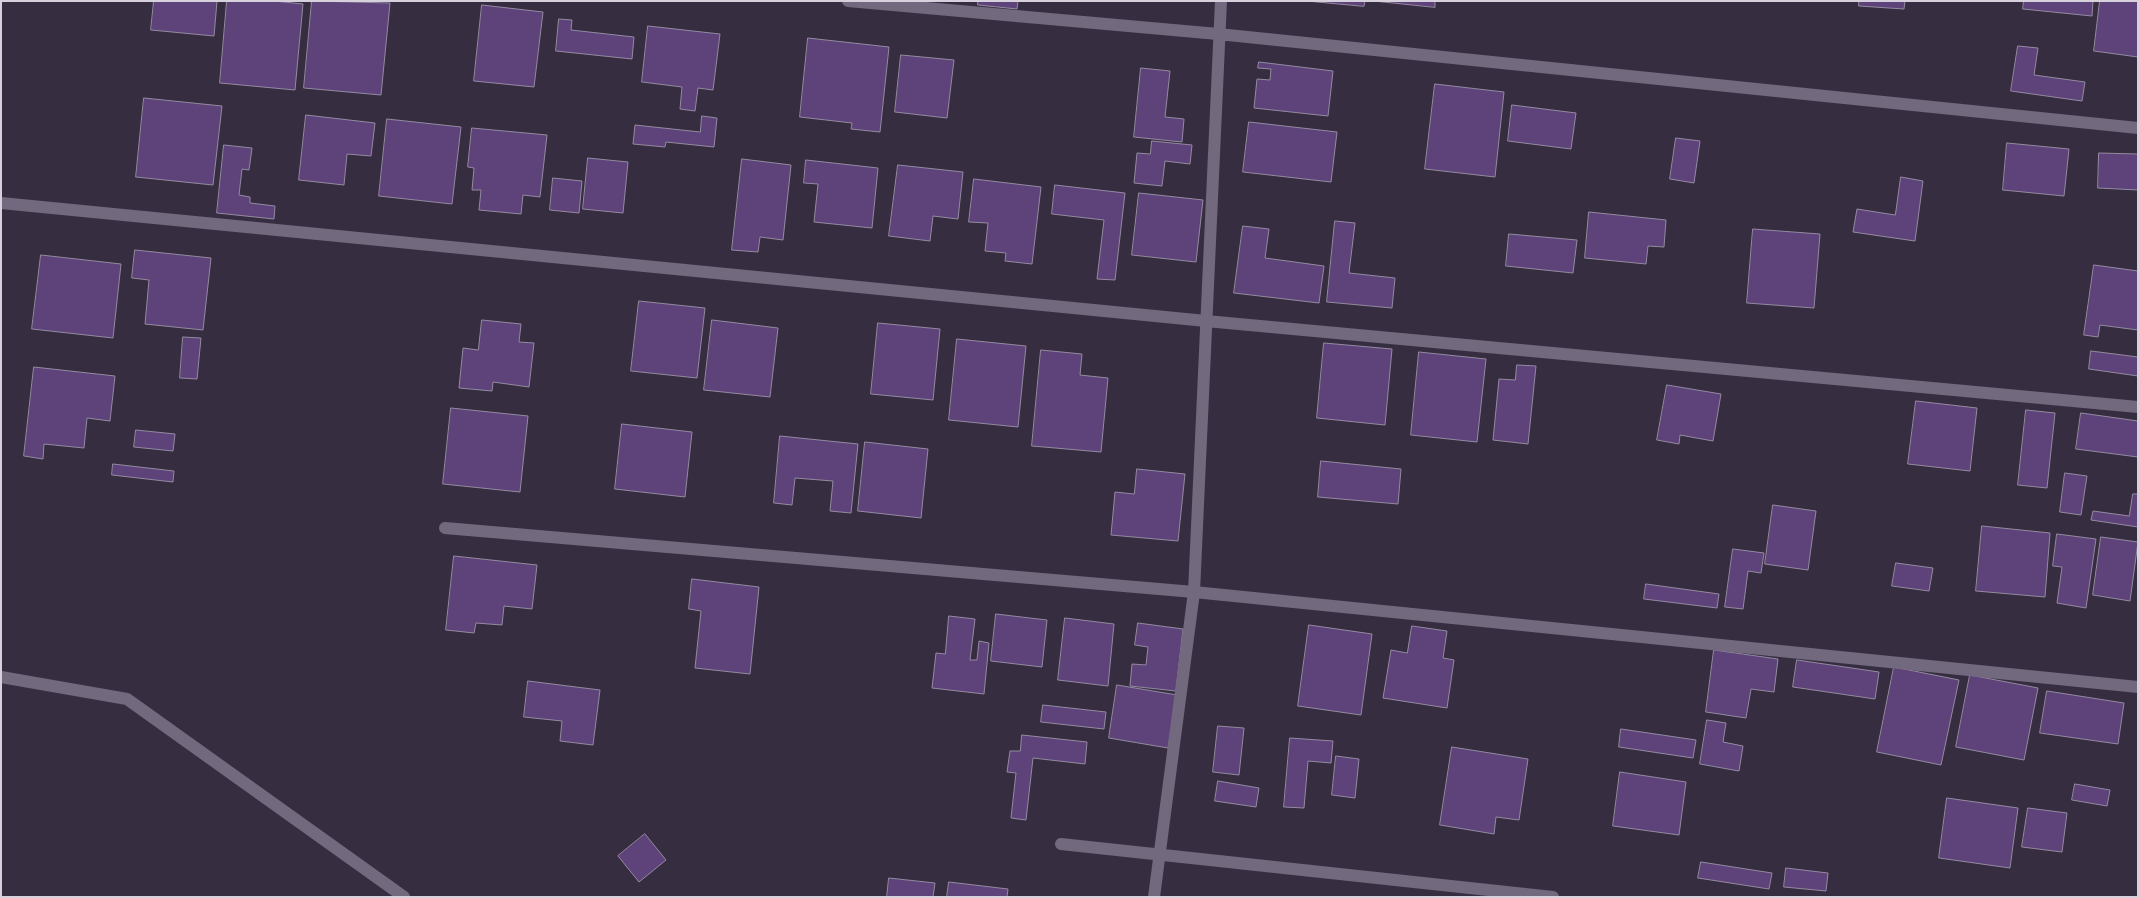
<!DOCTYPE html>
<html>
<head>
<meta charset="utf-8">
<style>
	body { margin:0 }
	#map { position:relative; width:2139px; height:898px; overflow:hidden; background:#362e40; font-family:"Work Sans",sans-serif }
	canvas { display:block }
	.frame { position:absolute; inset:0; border:2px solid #d6d1dd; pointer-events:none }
</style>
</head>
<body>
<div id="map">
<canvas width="2139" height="898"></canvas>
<div class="frame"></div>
</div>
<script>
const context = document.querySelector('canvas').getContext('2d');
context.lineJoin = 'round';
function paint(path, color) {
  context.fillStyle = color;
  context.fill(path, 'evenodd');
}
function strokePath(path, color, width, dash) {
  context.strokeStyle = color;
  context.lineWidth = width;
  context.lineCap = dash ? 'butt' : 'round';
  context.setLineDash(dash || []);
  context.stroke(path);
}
const building = new Path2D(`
	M 154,1 L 217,1 L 214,36 L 151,30 Z
	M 227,1 L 274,1 L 303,4 L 295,90 L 220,83 Z
	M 312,1 L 390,3 L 381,95 L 304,88 Z
	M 978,1 L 1018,1 L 1017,9 L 978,5 Z
	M 1307,1 L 1365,1 L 1364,6 Z
	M 1374,1 L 1435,1 L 1435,7 Z
	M 1859,1 L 1905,1 L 1904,9 L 1859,6 Z
	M 2024,1 L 2093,1 L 2092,16 L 2023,9 Z
	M 2100,1 L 2138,1 L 2138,57 L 2094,51 Z
	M 482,5 L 543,12 L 534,87 L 474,81 Z
	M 559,19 L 572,20 L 571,30 L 634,37 L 632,59 L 556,51 Z
	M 648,26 L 720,34 L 713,90 L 698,88 L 695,111 L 680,109 L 682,87 L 642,82 Z
	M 808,38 L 889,47 L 880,132 L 851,129 L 852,123 L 800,117 Z
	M 2018,46 L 2038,48 L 2034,75 L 2085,82 L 2082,101 L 2011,91 Z
	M 901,55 L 954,60 L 947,118 L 895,112 Z
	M 1259,62 L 1333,71 L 1328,116 L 1254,108 L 1257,79 L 1270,80 L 1271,69 L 1258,68 Z
	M 1141,68 L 1170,71 L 1165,117 L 1184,119 L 1182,142 L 1134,137 Z
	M 1435,84 L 1504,92 L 1495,177 L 1425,169 Z
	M 144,98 L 222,106 L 213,185 L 136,177 Z
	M 1512,105 L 1576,113 L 1571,149 L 1508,141 Z
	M 306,115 L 375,123 L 371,156 L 347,154 L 344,185 L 299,180 Z
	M 702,116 L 717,118 L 714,147 L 666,142 L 665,147 L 633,144 L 635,125 L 700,132 Z
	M 387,119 L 461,127 L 452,204 L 379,196 Z
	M 1249,122 L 1337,132 L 1331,182 L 1243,172 Z
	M 472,128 L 547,135 L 540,197 L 523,195 L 521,214 L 479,210 L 481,190 L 472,190 L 474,168 L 468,167 Z
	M 1676,138 L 1700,141 L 1694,183 L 1670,179 Z
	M 1152,141 L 1192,145 L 1190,164 L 1165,161 L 1162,186 L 1134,183 L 1137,153 L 1150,154 Z
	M 2007,143 L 2069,149 L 2064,196 L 2003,190 Z
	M 224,145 L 252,148 L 249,170 L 242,169 L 239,195 L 250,197 L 250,203 L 275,206 L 274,219 L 217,213 Z
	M 2099,153 L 2138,154 L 2138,190 L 2098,188 Z
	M 588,158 L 628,162 L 623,213 L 583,209 Z
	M 742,159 L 791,165 L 783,240 L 760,237 L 758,252 L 732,250 Z
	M 806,160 L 878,168 L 872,228 L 814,222 L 818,184 L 804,183 Z
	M 898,165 L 963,172 L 958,219 L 933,216 L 930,241 L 889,236 Z
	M 1901,177 L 1923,181 L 1915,241 L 1853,232 L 1857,209 L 1895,215 Z
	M 553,178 L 582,181 L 579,213 L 550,210 Z
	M 974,179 L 1041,187 L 1032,264 L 1005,261 L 1006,253 L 985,251 L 988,223 L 969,222 Z
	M 1055,185 L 1125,193 L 1115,280 L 1097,279 L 1104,220 L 1052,214 Z
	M 1139,193 L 1203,200 L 1196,262 L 1132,255 Z
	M 1589,212 L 1666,220 L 1664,247 L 1648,246 L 1646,264 L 1585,258 Z
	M 1335,221 L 1355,223 L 1349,273 L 1395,278 L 1392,308 L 1327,302 Z
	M 1243,226 L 1269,229 L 1265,258 L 1324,266 L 1319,303 L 1234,293 Z
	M 1753,229 L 1820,234 L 1814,308 L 1747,303 Z
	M 1509,234 L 1577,240 L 1573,273 L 1506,266 Z
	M 135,250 L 211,258 L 203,330 L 145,324 L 149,280 L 132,278 Z
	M 41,255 L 121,264 L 113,338 L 32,329 Z
	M 2094,265 L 2138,271 L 2138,330 L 2100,325 L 2098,337 L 2084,335 Z
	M 639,301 L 705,308 L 697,378 L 631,371 Z
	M 482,320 L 521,324 L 519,342 L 534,343 L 529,387 L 493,382 L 492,391 L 459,388 L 463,348 L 478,350 Z
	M 712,320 L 778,328 L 770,397 L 704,390 Z
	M 878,323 L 940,329 L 933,400 L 871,394 Z
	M 183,337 L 201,338 L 197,379 L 180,378 Z
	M 957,339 L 1026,346 L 1018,427 L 949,420 Z
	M 1324,343 L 1392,349 L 1385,425 L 1317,418 Z
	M 1041,350 L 1082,354 L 1080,375 L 1108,378 L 1101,452 L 1032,446 Z
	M 2091,351 L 2138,357 L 2138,376 L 2089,369 Z
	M 1419,352 L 1486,359 L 1477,442 L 1411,435 Z
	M 1517,365 L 1536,366 L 1528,444 L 1493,440 L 1499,379 L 1515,380 Z
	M 34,367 L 115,376 L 110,421 L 87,418 L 84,448 L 44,444 L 43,459 L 24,456 Z
	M 1667,385 L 1721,394 L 1713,441 L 1680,435 L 1679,444 L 1657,440 Z
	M 1916,401 L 1977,408 L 1970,471 L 1908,464 Z
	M 451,408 L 528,416 L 520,492 L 443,484 Z
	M 2026,410 L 2055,413 L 2047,488 L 2018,485 Z
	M 2081,413 L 2138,421 L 2138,457 L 2076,449 Z
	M 622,424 L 692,432 L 685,497 L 615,489 Z
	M 136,430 L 175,434 L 173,451 L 134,447 Z
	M 780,436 L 858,444 L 851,513 L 830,511 L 833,481 L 795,478 L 792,505 L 774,503 Z
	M 865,442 L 928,449 L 921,518 L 858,511 Z
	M 1321,461 L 1401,469 L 1398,504 L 1318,497 Z
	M 113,464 L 174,471 L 173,482 L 112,475 Z
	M 1137,469 L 1185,474 L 1178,541 L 1111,535 L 1115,492 L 1134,494 Z
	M 2065,473 L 2087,476 L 2081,515 L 2060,512 Z
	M 2133,494 L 2138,494 L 2138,527 L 2091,520 L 2093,511 L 2129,516 Z
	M 1773,505 L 1816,511 L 1808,570 L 1765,564 Z
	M 1982,526 L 2050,533 L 2045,597 L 1976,591 Z
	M 2057,534 L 2096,539 L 2086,608 L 2057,603 L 2062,567 L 2053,566 Z
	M 2101,537 L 2138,542 L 2130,601 L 2093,595 Z
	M 1733,549 L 1764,553 L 1761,573 L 1748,571 L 1743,609 L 1725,607 Z
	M 454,556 L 537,565 L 532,609 L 504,606 L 502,625 L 476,623 L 474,633 L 446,630 Z
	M 1896,563 L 1933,568 L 1929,591 L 1892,586 Z
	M 692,579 L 759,587 L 750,674 L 695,668 L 701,611 L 689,609 Z
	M 1646,584 L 1719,594 L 1717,608 L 1644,599 Z
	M 996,614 L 1047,620 L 1042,667 L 991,661 Z
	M 949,616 L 975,619 L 970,660 L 977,660 L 979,641 L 989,643 L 984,694 L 932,688 L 936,653 L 945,654 Z
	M 1065,618 L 1114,624 L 1108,686 L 1058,680 Z
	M 1138,623 L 1183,629 L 1176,691 L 1130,686 L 1132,664 L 1146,665 L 1148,647 L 1135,645 Z
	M 1309,625 L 1372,634 L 1361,715 L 1298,706 Z
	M 1412,626 L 1447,631 L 1443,658 L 1454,660 L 1447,708 L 1383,698 L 1391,650 L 1407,653 Z
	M 1714,650 L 1778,659 L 1774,692 L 1751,689 L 1746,718 L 1706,712 Z
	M 1797,660 L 1879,672 L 1875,699 L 1793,687 Z
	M 1894,667 L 1959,680 L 1941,765 L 1877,752 Z
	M 1970,675 L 2038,688 L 2024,760 L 1956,747 Z
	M 528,681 L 600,690 L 593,745 L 560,741 L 562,721 L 524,717 Z
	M 1117,685 L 1177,695 L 1168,748 L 1109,738 Z
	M 2047,691 L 2124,703 L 2118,744 L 2040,733 Z
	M 1043,705 L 1106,712 L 1104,729 L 1041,722 Z
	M 1707,720 L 1726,723 L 1723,742 L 1743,746 L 1739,771 L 1700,764 Z
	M 1218,726 L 1244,728 L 1239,775 L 1213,772 Z
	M 1621,729 L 1696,740 L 1693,758 L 1619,747 Z
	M 1022,735 L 1087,742 L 1085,764 L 1033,758 L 1026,820 L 1011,818 L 1016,773 L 1007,772 L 1010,751 L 1020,751 Z
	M 1290,738 L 1333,741 L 1331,763 L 1308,761 L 1304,808 L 1284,807 Z
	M 1452,747 L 1528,759 L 1519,820 L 1496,817 L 1494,834 L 1440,825 Z
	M 1336,756 L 1359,759 L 1355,798 L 1332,795 Z
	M 1620,772 L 1686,782 L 1679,835 L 1613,826 Z
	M 1218,781 L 1259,788 L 1256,807 L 1215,801 Z
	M 2075,784 L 2110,790 L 2107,806 L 2072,800 Z
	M 1947,798 L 2018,808 L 2010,868 L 1939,858 Z
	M 2028,808 L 2067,813 L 2062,852 L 2022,847 Z
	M 645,834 L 666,860 L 639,882 L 618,856 Z
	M 1701,862 L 1772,873 L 1769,889 L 1698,878 Z
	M 1786,868 L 1828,873 L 1826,891 L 1784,887 Z
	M 889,878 L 935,883 L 933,897 L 887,897 Z
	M 949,882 L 1008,889 L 1007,897 L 947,897 Z`);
paint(building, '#5e437a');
strokePath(building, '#948aa1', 1);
strokePath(new Path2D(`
	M 1,677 L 127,699 L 404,897`), '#72697e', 12);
strokePath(new Path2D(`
	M 848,1 L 1218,34 L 2138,128
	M 1,203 L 1206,321 L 2138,407
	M 445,528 L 1194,592 L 2138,687
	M 1061,844 L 1553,897
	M 1154,897 L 1194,592 L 1221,1`), '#72697e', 12);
</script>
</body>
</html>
